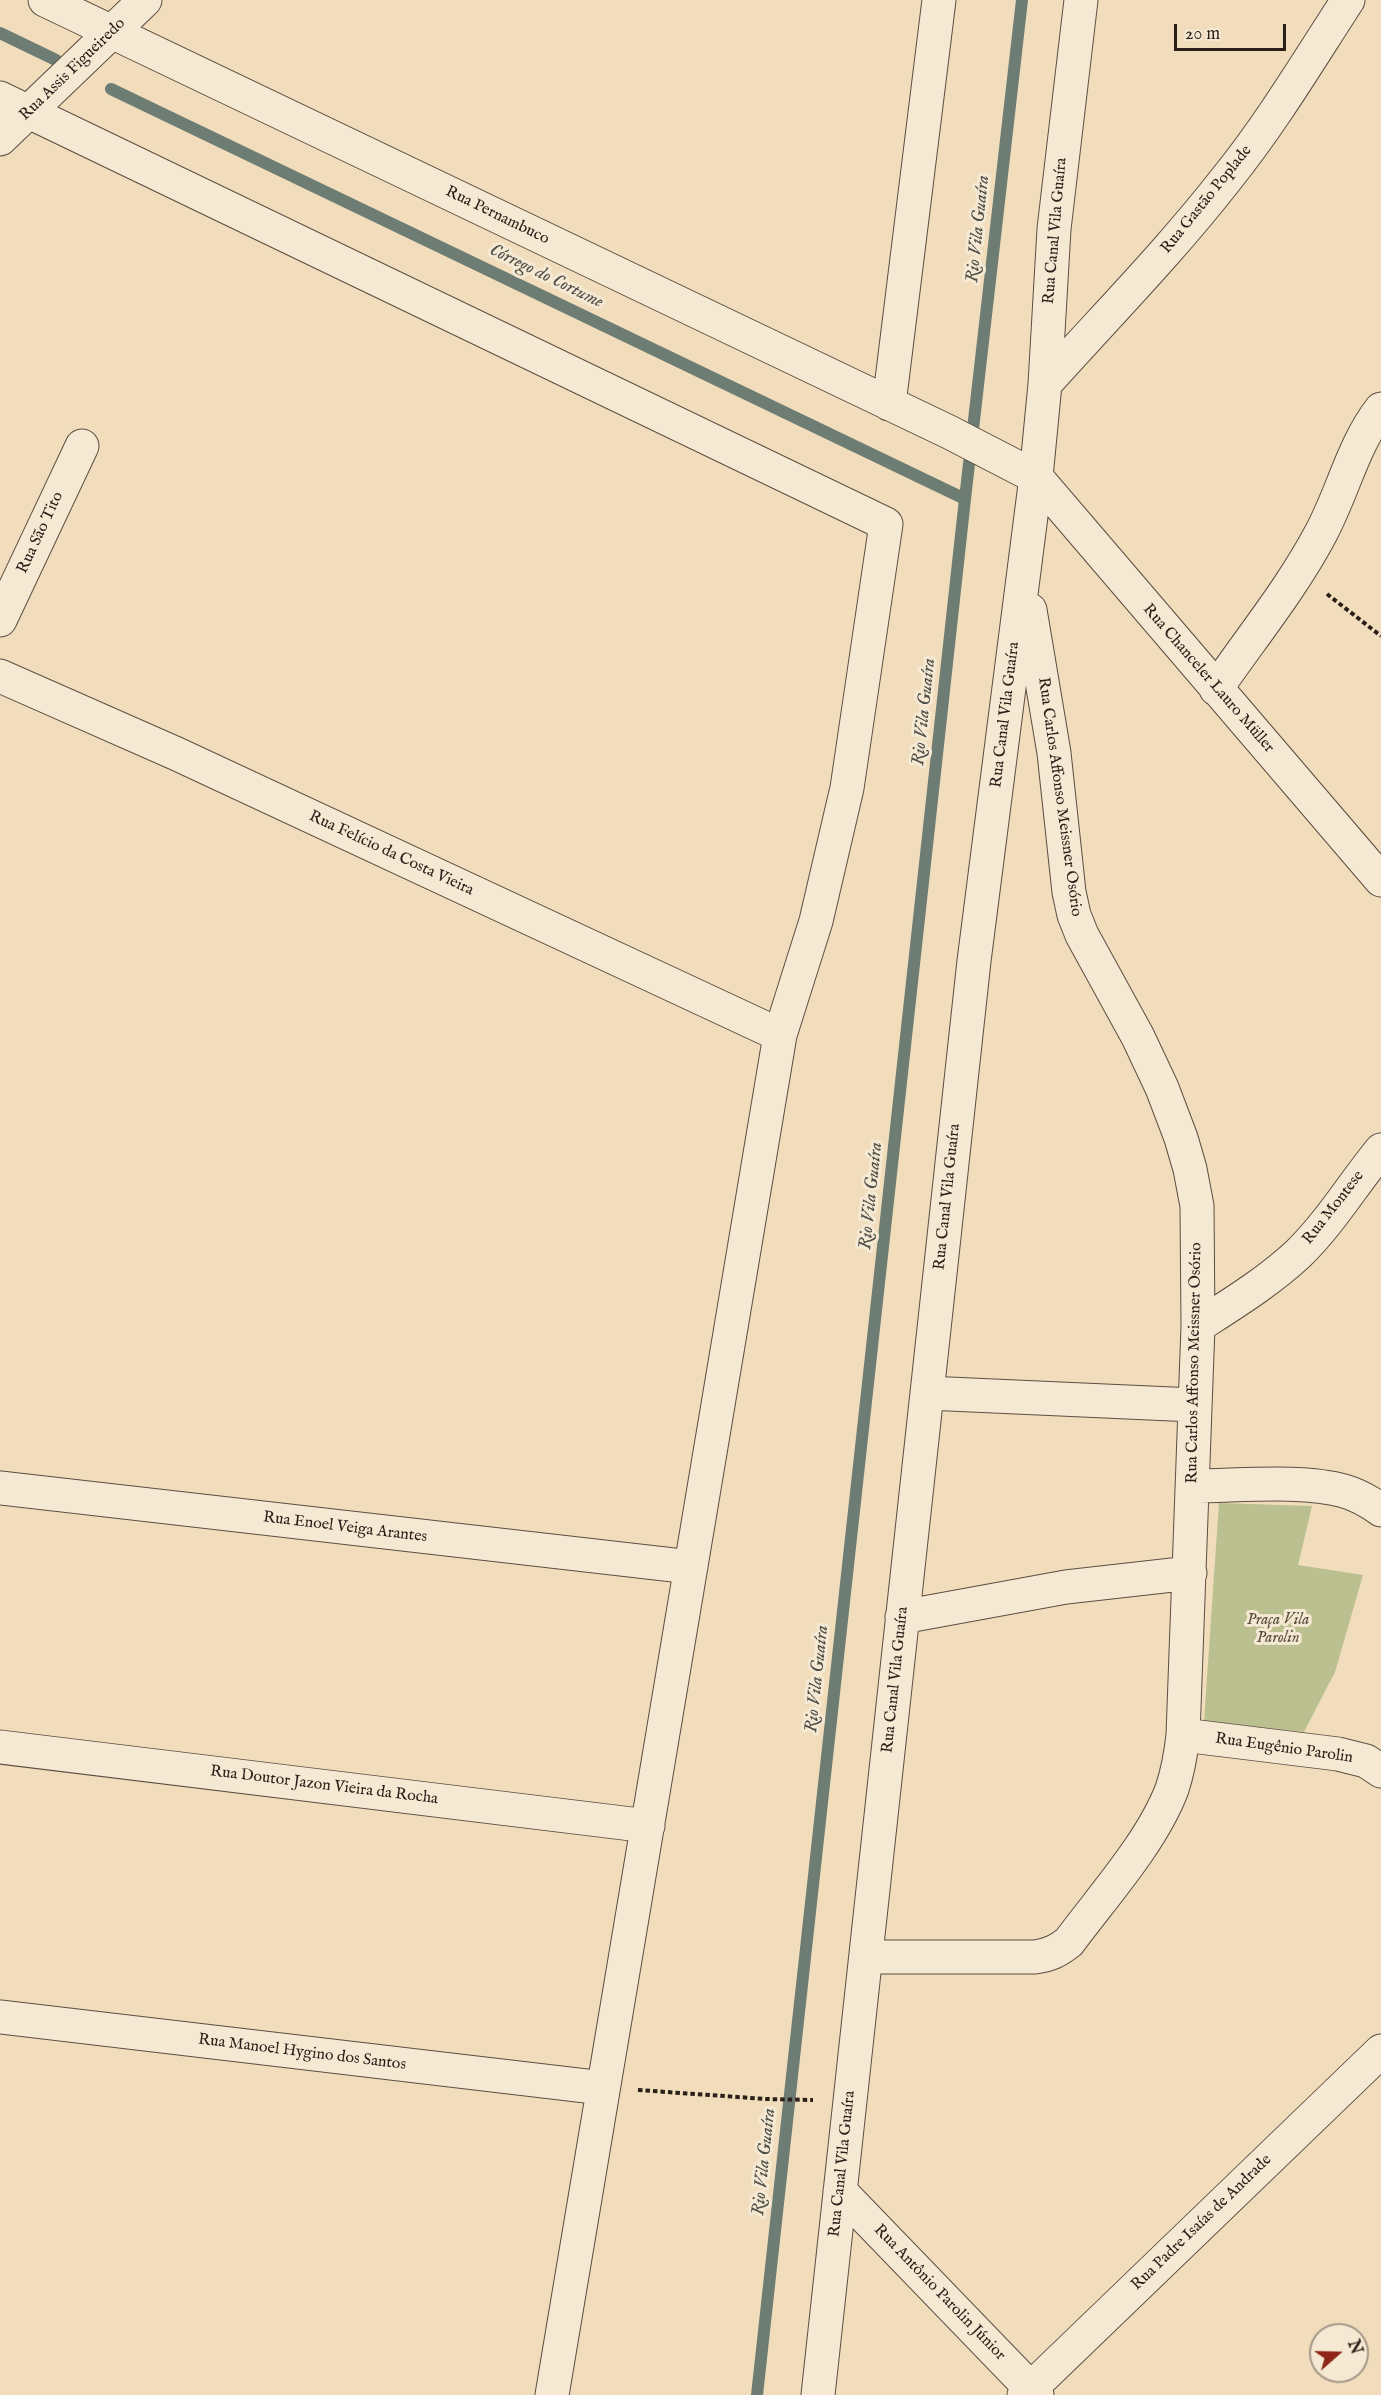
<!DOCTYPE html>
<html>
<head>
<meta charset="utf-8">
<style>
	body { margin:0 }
	#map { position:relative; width:1381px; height:2395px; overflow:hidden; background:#f1ddbb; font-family:"IM FELL English",serif }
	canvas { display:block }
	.north { position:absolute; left:1309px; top:2323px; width:60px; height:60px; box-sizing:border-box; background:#f6e9d3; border:2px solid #a59889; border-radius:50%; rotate:70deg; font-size:16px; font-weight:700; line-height:24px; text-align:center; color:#2b1f1a }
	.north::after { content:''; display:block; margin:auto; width:21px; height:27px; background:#8f2418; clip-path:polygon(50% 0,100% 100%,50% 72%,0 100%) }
	.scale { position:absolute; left:1174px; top:24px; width:112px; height:27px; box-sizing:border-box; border:3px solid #2b1f1a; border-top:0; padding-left:8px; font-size:18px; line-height:21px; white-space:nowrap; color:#2b1f1a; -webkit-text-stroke:4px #f6e9d3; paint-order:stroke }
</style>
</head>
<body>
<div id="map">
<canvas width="1381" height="2395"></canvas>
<div class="north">N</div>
<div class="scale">20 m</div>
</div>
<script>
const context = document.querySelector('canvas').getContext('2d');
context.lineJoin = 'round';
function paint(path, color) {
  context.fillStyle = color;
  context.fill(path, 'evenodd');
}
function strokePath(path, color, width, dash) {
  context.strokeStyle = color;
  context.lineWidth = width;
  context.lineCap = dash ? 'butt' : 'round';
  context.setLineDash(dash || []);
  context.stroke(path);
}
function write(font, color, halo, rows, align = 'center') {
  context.font = font + ' "IM FELL English",serif';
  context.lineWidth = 6;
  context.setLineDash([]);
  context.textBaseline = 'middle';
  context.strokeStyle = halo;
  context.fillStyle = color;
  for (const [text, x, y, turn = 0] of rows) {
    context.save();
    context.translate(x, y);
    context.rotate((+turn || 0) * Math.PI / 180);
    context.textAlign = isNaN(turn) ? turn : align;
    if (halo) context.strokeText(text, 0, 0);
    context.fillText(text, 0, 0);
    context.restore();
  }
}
paint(new Path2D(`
	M 1219,1503 L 1312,1506 L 1298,1565 L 1363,1575 L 1335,1672 L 1304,1732 L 1204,1721 Z`), '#bbc090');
strokePath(new Path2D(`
	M 0,33 L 56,60
	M 111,89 L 965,499
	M 757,2395 L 965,499 L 1022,0`), '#6e7d74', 12);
const minor = new Path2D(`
	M 45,0 L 949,432 L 1036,477 L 1381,880
	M 0,98 L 886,524 L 847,788 L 816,921 L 780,1035 L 552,2395
	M 0,139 L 145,0
	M 1045,384 C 1106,316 1171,250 1227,178 C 1272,122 1309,60 1348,0
	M 889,404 L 939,0
	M 0,620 L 82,446
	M 0,676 L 177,754 L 780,1035
	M 1216,689 C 1251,638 1292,588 1321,533 C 1343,492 1353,445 1381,409
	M 1198,1326 C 1232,1304 1268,1282 1298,1254 C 1330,1223 1353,1184 1381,1150
	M 927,1393 L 1194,1405
	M 1193,1486 C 1237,1486 1303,1479 1344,1491 C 1358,1495 1370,1502 1381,1510
	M 0,1488 L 691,1567
	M 902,1617 L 1066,1587 L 1190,1573
	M 1183,1735 L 1338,1754 L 1366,1761 L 1381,1771
	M 0,1747 L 648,1826
	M 866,1957 L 1035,1957 C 1049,1955 1058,1951 1069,1942 C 1103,1896 1152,1842 1172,1789 C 1178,1771 1181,1753 1183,1735 L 1198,1326 L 1197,1206 L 1190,1169 L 1181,1138 L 1162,1088 L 1138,1037 L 1082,935 L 1074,915 L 1069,892 L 1054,753 L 1030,610
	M 0,2017 L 603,2088
	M 840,2191 L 1037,2395
	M 818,2395 L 974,961 L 1036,477 L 1045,384 L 1054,229 L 1081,0
	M 1024,2395 L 1381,2051`);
strokePath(minor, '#5c4e42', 35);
strokePath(new Path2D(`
	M 1327,594 L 1381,636
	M 638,2090 L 766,2099 L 813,2100`), '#2b1f1a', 4, [4.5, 3]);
strokePath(minor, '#f6e9d3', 33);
write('16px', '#2b1f1a', '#f6e9d3', [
	["Rua Assis Figueiredo",73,70,-44],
	["Rua Gastão Poplade",1207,200,-51],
	["Rua Pernambuco",497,216,26],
	["Rua Canal Vila Guaíra",1056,231,-85],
	["Rua São Tito",41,533,-65],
	["Rua Chanceler Lauro Müller",1208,679,49],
	["Rua Canal Vila Guaíra",1006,715,-83],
	["Rua Carlos Affonso Meissner Osório",1059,797,82],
	["Rua Felício da Costa Vieira",391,854,25],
	["Rua Canal Vila Guaíra",948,1197,-84],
	["Rua Montese",1334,1208,-52],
	["Rua Carlos Affonso Meissner Osório",1195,1363,-89],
	["Rua Enoel Veiga Arantes",345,1528,7],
	["Rua Canal Vila Guaíra",896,1680,-84],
	["Rua Eugênio Parolin",1284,1749,8],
	["Rua Doutor Jazon Vieira da Rocha",324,1786,7],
	["Rua Manoel Hygino dos Santos",302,2053,7],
	["Rua Canal Vila Guaíra",843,2164,-84],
	["Rua Padre Isaías de Andrade",1202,2223,-44],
	["Rua Antônio Parolin Júnior",939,2293,46]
]);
write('italic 16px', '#564f3d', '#f6e9d3', [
	["Praça Vila",1278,1621],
	["Parolin",1278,1639]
]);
write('italic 18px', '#4d4e47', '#f6e9d3', [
	["Rio Vila Guaíra",979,229,-84],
	["Córrego do Cortume",546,277,26],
	["Rio Vila Guaíra",925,712,-84],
	["Rio Vila Guaíra",872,1196,-84],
	["Rio Vila Guaíra",818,1679,-84],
	["Rio Vila Guaíra",765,2162,-84]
]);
</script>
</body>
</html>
